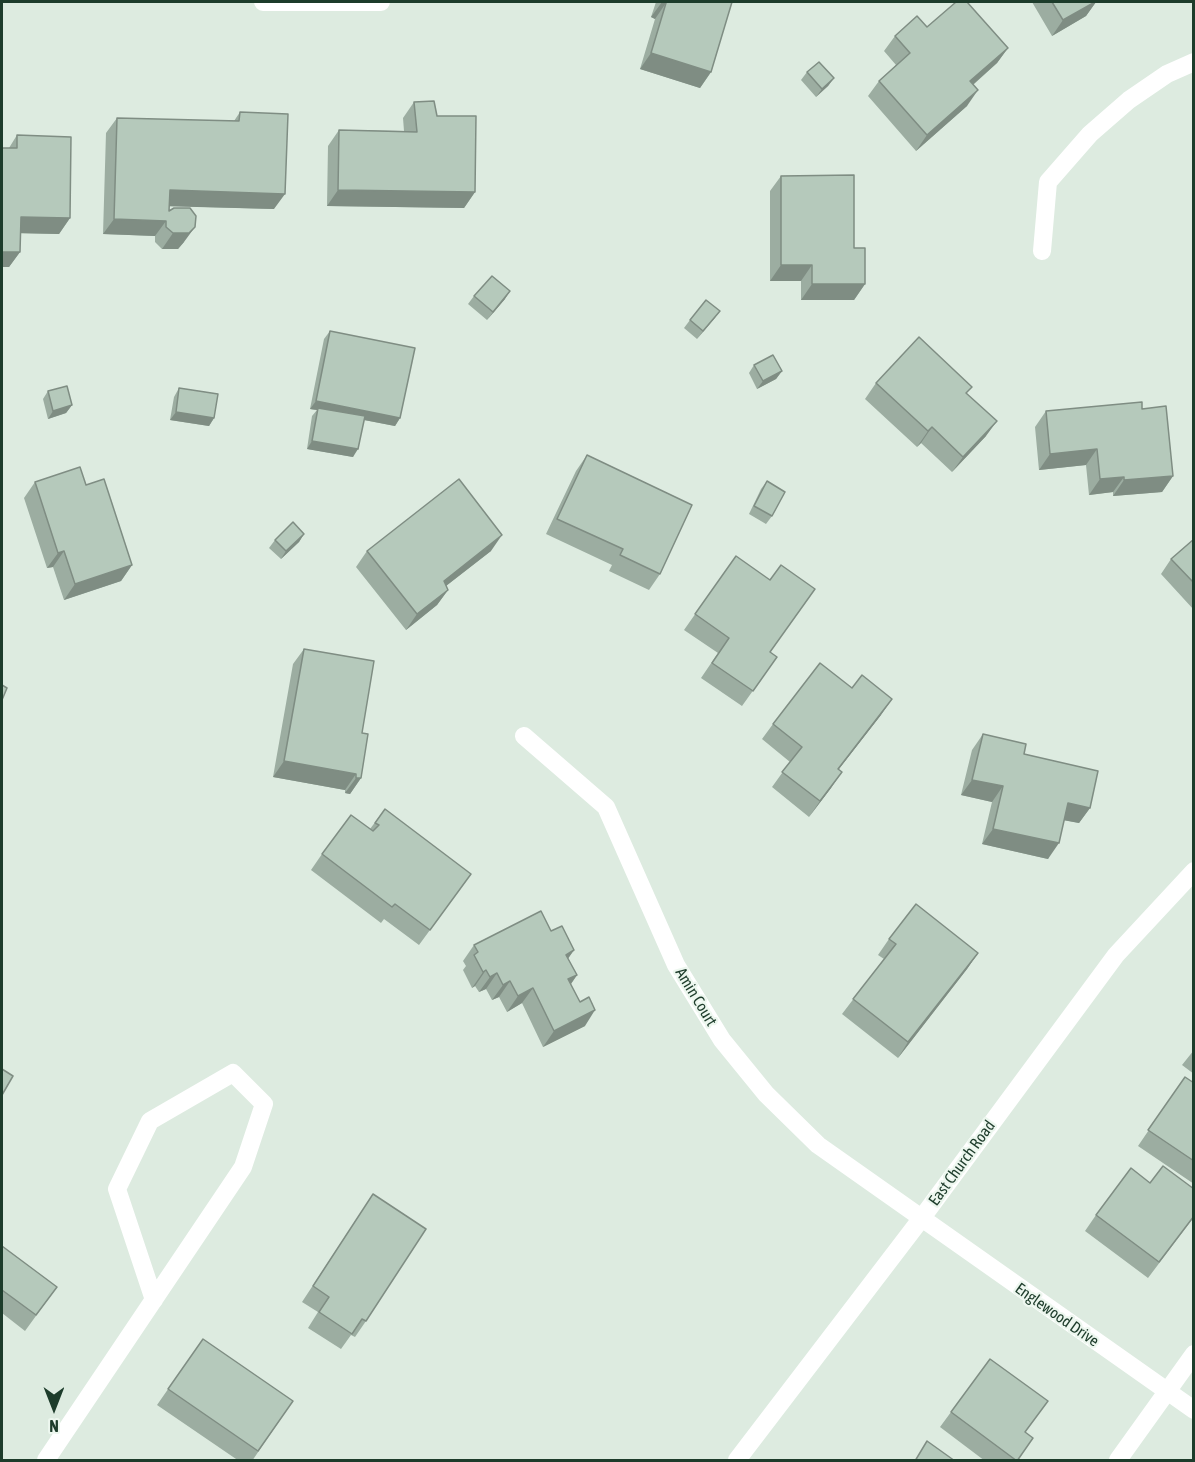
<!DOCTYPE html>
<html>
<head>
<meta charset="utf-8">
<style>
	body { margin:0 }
	#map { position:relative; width:1195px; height:1462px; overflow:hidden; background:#ddebe0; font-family:"Asap Condensed",sans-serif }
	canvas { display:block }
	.frame { position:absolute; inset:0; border:3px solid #1d3c2b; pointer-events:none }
	.north { position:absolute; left:24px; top:1378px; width:60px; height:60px; -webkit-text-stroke:4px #edf7ef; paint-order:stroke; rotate:180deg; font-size:16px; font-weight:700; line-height:24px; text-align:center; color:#1d3c2b }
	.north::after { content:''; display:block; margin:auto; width:21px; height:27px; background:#1d3c2b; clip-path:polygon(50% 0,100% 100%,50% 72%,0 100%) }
</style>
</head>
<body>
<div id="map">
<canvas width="1195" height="1462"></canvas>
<div class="frame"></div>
<div class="north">N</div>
</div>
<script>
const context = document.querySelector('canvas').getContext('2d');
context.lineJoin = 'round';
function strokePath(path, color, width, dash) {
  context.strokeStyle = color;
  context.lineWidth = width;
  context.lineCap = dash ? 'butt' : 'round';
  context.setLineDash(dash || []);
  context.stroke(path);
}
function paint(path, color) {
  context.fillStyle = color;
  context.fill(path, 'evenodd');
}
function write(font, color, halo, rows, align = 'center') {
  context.font = font + ' "Asap Condensed",sans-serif';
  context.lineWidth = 4.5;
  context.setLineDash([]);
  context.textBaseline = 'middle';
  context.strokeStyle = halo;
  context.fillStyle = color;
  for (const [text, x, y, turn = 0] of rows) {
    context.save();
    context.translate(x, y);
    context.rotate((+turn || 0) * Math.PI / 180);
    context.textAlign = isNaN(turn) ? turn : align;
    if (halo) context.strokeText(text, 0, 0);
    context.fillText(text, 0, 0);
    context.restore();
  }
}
strokePath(new Path2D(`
	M 263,2 L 381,2
	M 1042,251 L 1048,182 L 1090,134 L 1129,100 L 1167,74 L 1194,62
	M 524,736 L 606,807 L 676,965 L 722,1040 L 766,1094 L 818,1145 L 1194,1410
	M 46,1460 L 243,1167 L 264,1104 L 233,1073 L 150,1121 L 117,1189 L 154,1300
	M 737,1460 L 921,1219 L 1116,955 L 1194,871
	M 1118,1460 L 1194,1354`), '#fff', 18);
paint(new Path2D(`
	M 656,2 L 732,2 L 711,72 L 700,88 L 640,69 L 655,19 L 651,17 Z
	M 1032,2 L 1096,2 L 1086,16 L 1052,36 Z
	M 927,27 L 1008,48 L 997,63 L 973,85 L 967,106 L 916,151 L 868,96 L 879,81 L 896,65 L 884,51 L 895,36 Z
	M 807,72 L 834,78 L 828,86 L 816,97 L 801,80 Z
	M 414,102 L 437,116 L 475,192 L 464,208 L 327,206 L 328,146 L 339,130 L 404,131 L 403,118 Z
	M 240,112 L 274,209 L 169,206 L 169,211 L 184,242 L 178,249 L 162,249 L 155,242 L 155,236 L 103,234 L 106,133 L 117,118 L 234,121 Z
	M 17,135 L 70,218 L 59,234 L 20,233 L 20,252 L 9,267 L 9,148 Z
	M 781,176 L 865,284 L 854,300 L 801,300 L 801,281 L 770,281 L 770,191 Z
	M 474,296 L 505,299 L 487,320 L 468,304 Z
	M 720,311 L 697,339 L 684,328 L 690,320 Z
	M 330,331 L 400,418 L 395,426 L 364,420 L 353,457 L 307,449 L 312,416 L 317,410 L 310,409 L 324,339 Z
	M 754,365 L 782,371 L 776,379 L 757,389 L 749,373 Z
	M 876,383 L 986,436 L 952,472 L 921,443 L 917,447 L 865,399 Z
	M 179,388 L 214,418 L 209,426 L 170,420 L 174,397 Z
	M 48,391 L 72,405 L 66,413 L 48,419 L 43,399 Z
	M 1142,409 L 1173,476 L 1162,492 L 1113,496 L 1113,492 L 1089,495 L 1086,465 L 1039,470 L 1035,427 L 1046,411 Z
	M 587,455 L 660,574 L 649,590 L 609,571 L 612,565 L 546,534 L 576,471 Z
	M 767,481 L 772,516 L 766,524 L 749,514 L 761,489 Z
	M 35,482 L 132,565 L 121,581 L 64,600 L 53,567 L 47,568 L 24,498 Z
	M 304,534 L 299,542 L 281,559 L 269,548 L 275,540 Z
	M 1194,539 L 1194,610 L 1161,574 L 1171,559 Z
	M 367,551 L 491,551 L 446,586 L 448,590 L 437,605 L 406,630 L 356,567 Z
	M 736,556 L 770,652 L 777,657 L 742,706 L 701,678 L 718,653 L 684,630 Z
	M 304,649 L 362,733 L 361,778 L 350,794 L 345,793 L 345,790 L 273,777 L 293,664 Z
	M 881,715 L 839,769 L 831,788 L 809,817 L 772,787 L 790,762 L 762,739 L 773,724 Z
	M 983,734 L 1024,754 L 1090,808 L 1079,823 L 1064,820 L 1048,859 L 982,844 L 992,802 L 961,795 L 972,750 Z
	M 385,809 L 460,889 L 419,945 L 384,919 L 381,923 L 311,870 L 322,854 L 370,829 Z
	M 551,931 L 574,950 L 568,958 L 577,975 L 571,984 L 585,1026 L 543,1047 L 522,1003 L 507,1012 L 499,997 L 492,1000 L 486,989 L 479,992 L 475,986 L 472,988 L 463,970 L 466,966 L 463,961 L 474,945 Z
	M 889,939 L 978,953 L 967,969 L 898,1058 L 842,1014 L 884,959 L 878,955 Z
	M 1194,1050 L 1194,1074 L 1182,1065 Z
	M 1185,1077 L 1194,1083 L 1194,1184 L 1138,1146 Z
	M 1150,1183 L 1194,1189 L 1194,1217 L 1148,1278 L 1085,1231 L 1096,1215 Z
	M 373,1194 L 366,1321 L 355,1337 L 351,1335 L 341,1349 L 308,1328 L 318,1312 L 302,1302 Z
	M 2,1246 L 57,1287 L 25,1331 L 2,1313 Z
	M 203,1339 L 293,1401 L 252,1461 L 239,1461 L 157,1405 Z
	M 990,1359 L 1025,1433 L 1018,1461 L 985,1461 L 940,1427 Z`), '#9cada1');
paint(new Path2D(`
	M 662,2 L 666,3 L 655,19 L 651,17 Z
	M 1095,2 L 1096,2 L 1086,16 L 1052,36 L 1063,20 Z
	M 1008,48 L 997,63 L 959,97 L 970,81 Z
	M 651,53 L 711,72 L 700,88 L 640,69 Z
	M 834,78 L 828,86 L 816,97 L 822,89 Z
	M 978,90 L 967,106 L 916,151 L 927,135 Z
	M 170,190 L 285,194 L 274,209 L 159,206 Z
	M 338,190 L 475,192 L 464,208 L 327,206 Z
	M 21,217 L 70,218 L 59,234 L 10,233 Z
	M 114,219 L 166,221 L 155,236 L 103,234 Z
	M 195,227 L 184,242 L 178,249 L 162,249 L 173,233 Z
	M 2,252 L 20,252 L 9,267 L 2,267 Z
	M 781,265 L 812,265 L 801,281 L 770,281 Z
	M 812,284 L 865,284 L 854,300 L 801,300 Z
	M 510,291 L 505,299 L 487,320 L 493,312 Z
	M 720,311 L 714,319 L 697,339 L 703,331 Z
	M 782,371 L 776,379 L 757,389 L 763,381 Z
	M 316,401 L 400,418 L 395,426 L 318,411 L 318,408 L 317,410 L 310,409 Z
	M 72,405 L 66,413 L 48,419 L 53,411 Z
	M 176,412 L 214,418 L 209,426 L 170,420 Z
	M 997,421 L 986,436 L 952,472 L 963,457 Z
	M 932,427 L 921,443 L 917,447 L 928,431 Z
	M 312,441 L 358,449 L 353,457 L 307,449 Z
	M 1097,449 L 1086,465 L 1039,470 L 1050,454 Z
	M 1173,476 L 1162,492 L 1113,496 L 1124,480 Z
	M 1124,477 L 1113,492 L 1089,495 L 1100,479 Z
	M 304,534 L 299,542 L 281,559 L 286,551 Z
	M 502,535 L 491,551 L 433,596 L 444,581 Z
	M 64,551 L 53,567 L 47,568 L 58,553 Z
	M 132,565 L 121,581 L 64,600 L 75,584 Z
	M 448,590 L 437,605 L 406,630 L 417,614 Z
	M 892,699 L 881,715 L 827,784 L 838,769 Z
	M 284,761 L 356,774 L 345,790 L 273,777 Z
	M 842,772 L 831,788 L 809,817 L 820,801 Z
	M 356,778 L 361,778 L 350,794 L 345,793 Z
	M 972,780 L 1003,786 L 992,802 L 961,795 Z
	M 1068,803 L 1090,808 L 1079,823 L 1057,819 Z
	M 993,829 L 1059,843 L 1048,859 L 982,844 Z
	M 574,950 L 563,966 L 566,955 Z
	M 978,953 L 967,969 L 898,1058 L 908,1042 Z
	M 486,970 L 475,986 L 472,988 L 483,972 Z
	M 497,973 L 486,989 L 479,992 L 490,977 Z
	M 577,975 L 566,991 L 568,979 Z
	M 510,981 L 499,997 L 492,1000 L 503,985 Z
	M 533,988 L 522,1003 L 507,1012 L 518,996 Z
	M 595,1010 L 585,1026 L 543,1047 L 554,1031 Z`), '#7f8d83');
const building = new Path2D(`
	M 662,2 L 732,2 L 711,72 L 651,53 L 666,3 Z
	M 956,2 L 967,2 L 1008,48 L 970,81 L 978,90 L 927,135 L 879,81 L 910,53 L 895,36 L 917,16 L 927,27 Z
	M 1052,2 L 1095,2 L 1063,20 Z
	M 819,62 L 834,78 L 822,89 L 807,72 Z
	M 434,101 L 437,116 L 476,116 L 475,192 L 338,190 L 339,130 L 417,132 L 414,102 Z
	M 240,112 L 288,114 L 285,194 L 170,190 L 169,211 L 174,208 L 190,208 L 196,216 L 195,227 L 189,233 L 173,233 L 166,227 L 166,221 L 114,219 L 117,118 L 239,121 Z
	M 17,135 L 71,137 L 70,218 L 21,217 L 20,252 L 2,252 L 2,148 L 17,148 Z
	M 854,175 L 854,248 L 865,248 L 865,284 L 812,284 L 812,265 L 781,265 L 781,176 Z
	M 492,276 L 510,291 L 493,312 L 474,296 Z
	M 706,300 L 720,311 L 703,331 L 690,320 Z
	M 330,331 L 415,348 L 400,418 L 316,401 Z
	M 919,337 L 972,387 L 966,393 L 997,421 L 963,457 L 932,427 L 928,431 L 876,383 Z
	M 773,355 L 782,371 L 763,381 L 754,365 Z
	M 67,386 L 72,405 L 53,411 L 48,391 Z
	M 179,388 L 218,394 L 214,418 L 176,412 Z
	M 1142,402 L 1142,409 L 1166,406 L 1173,476 L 1124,480 L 1124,477 L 1100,479 L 1097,449 L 1050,454 L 1046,411 Z
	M 318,408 L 365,416 L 358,449 L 312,441 Z
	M 587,455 L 692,505 L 660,574 L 620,555 L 623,549 L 557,519 Z
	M 80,467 L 86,485 L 104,479 L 132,565 L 75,584 L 64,551 L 58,553 L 35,482 Z
	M 459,479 L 502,535 L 444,581 L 448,590 L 417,614 L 367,551 Z
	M 767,481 L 785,492 L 772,516 L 754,506 Z
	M 293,522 L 304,534 L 286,551 L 275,540 Z
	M 1194,539 L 1194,583 L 1171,559 Z
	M 736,556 L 770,580 L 781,565 L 815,589 L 770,652 L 777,657 L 753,691 L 712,663 L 729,638 L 695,614 Z
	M 304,649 L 374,661 L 362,733 L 368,734 L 361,778 L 356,778 L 356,774 L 284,761 Z
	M 820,663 L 852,688 L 862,675 L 892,699 L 838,769 L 842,772 L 820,801 L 782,772 L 802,747 L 773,724 Z
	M 2,685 L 7,688 L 2,700 Z
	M 983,734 L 1026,744 L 1024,754 L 1098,771 L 1090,808 L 1068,803 L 1059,843 L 993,829 L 1003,786 L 972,780 Z
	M 385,809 L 471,874 L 430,930 L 395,904 L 392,907 L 322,854 L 351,815 L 373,831 L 379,825 L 375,823 Z
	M 916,904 L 978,953 L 908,1042 L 853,999 L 896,944 L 889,939 Z
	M 541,911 L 551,931 L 562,926 L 574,950 L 566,955 L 577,975 L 568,979 L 580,1002 L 589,997 L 595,1010 L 554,1031 L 533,988 L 518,996 L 510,981 L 503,985 L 497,973 L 490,977 L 486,970 L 483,972 L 474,955 L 478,952 L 474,945 Z
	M 2,1069 L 13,1076 L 2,1095 Z
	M 1185,1077 L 1194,1083 L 1194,1161 L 1148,1130 Z
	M 1163,1166 L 1194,1189 L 1194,1216 L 1159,1262 L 1096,1215 L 1131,1168 L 1150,1183 Z
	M 373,1194 L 426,1229 L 366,1321 L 362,1319 L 352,1334 L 319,1312 L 329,1297 L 313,1286 Z
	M 2,1246 L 57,1287 L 36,1315 L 2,1290 Z
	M 203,1339 L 293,1401 L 258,1451 L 168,1389 Z
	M 990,1359 L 1048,1401 L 1025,1432 L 1033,1438 L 1017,1461 L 951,1412 Z
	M 927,1441 L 955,1461 L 915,1461 Z`);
paint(building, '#b5c9bb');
strokePath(building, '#7f8d83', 1.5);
write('16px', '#1d3c2b', '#edf7ef', [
	["Amin Court",696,997,59],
	["East Church Road",962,1163,-54],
	["Englewood Drive",1057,1315,35]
]);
</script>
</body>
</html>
